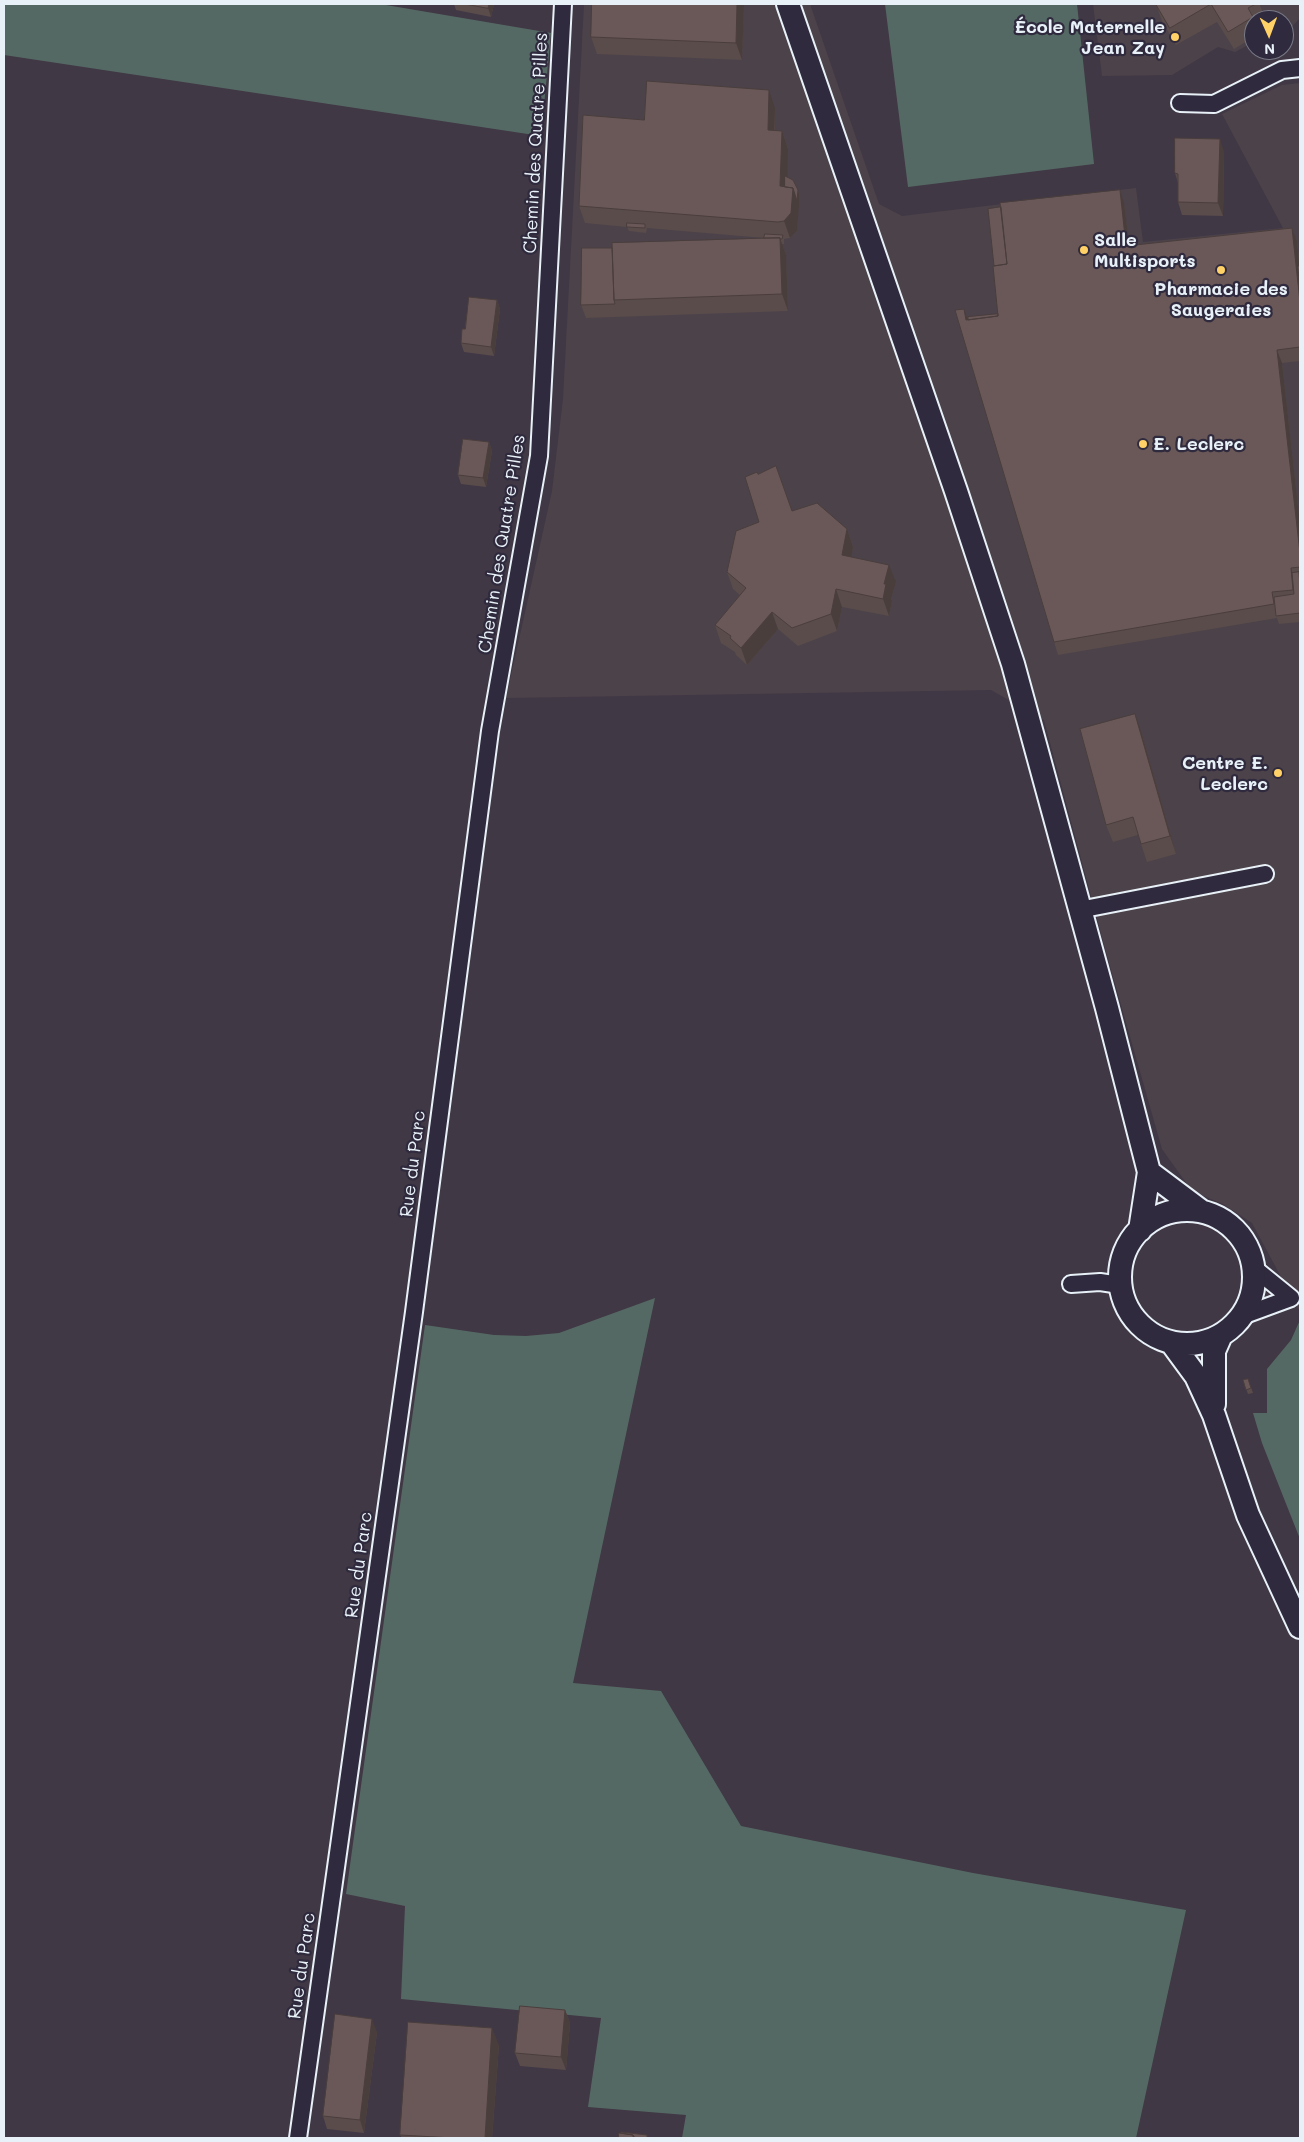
<!DOCTYPE html>
<html>
<head>
<meta charset="utf-8">
<style>
	body { margin:0 }
	#map { position:relative; width:1304px; height:2142px; overflow:hidden; background:#403845; font-family:Mali,sans-serif }
	canvas { display:block }
	.frame { position:absolute; inset:0; border:5px solid #e8f1f8; pointer-events:none }
	.north { position:absolute; left:1244px; top:10px; width:50px; height:50px; box-sizing:border-box; background:#2f2a3d; border:1px solid #797a88; border-radius:50%; rotate:178deg; font-size:14px; font-weight:700; line-height:20px; text-align:center; color:#e8f1f8 }
	.north::after { content:''; display:block; margin:auto; width:18px; height:22px; background:#ffd166; clip-path:polygon(50% 0,100% 100%,50% 72%,0 100%) }
</style>
</head>
<body>
<div id="map">
<canvas width="1304" height="2142"></canvas>
<div class="frame"></div>
<div class="north">N</div>
</div>
<script>
const context = document.querySelector('canvas').getContext('2d');
context.lineJoin = 'round';
function paint(path, color) {
  context.fillStyle = color;
  context.fill(path, 'evenodd');
}
function strokePath(path, color, width, dash) {
  context.strokeStyle = color;
  context.lineWidth = width;
  context.lineCap = dash ? 'butt' : 'round';
  context.setLineDash(dash || []);
  context.stroke(path);
}
function write(font, color, halo, rows, align = 'center') {
  context.font = font + ' Mali,sans-serif';
  context.lineWidth = 4.5;
  context.setLineDash([]);
  context.textBaseline = 'middle';
  context.strokeStyle = halo;
  context.fillStyle = color;
  for (const [text, x, y, turn = 0] of rows) {
    context.save();
    context.translate(x, y);
    context.rotate((+turn || 0) * Math.PI / 180);
    context.textAlign = isNaN(turn) ? turn : align;
    if (halo) context.strokeText(text, 0, 0);
    context.fillText(text, 0, 0);
    context.restore();
  }
}
paint(new Path2D(`
	M 584,4 L 810,4 L 879,204 L 902,216 L 1136,188 L 1143,242 L 1283,228 L 1222,114 L 1282,85 L 1300,83 L 1300,1312 L 1252,1223 L 1223,1204 L 1192,1191 L 1162,1149 L 1106,952 L 1044,720 L 991,690 L 506,698 L 552,491 L 563,399 Z
	M 1093,4 L 1300,4 L 1300,18 L 1288,31 L 1284,32 L 1284,20 L 1254,20 L 1254,42 L 1235,52 L 1218,47 L 1172,75 L 1102,76 Z`), '#4c424a');
paint(new Path2D(`
	M 4,4 L 380,4 L 551,33 L 541,136 L 4,55 Z
	M 885,4 L 1077,4 L 1094,164 L 908,187 Z
	M 655,1298 L 573,1683 L 661,1691 L 741,1826 L 973,1873 L 1186,1910 L 1136,2138 L 682,2138 L 686,2115 L 588,2107 L 601,2018 L 401,1999 L 405,1906 L 346,1894 L 425,1325 L 494,1335 L 526,1336 L 559,1333 Z
	M 1300,1320 L 1300,1539 L 1262,1443 L 1253,1413 L 1267,1413 L 1267,1369 L 1291,1340 Z`), '#556964');
const street = new Path2D(`
	M 1180,103 L 1214,104 L 1282,70 L 1300,68
	M 1079,910 L 1265,874
	M 1071,1284 L 1100,1282 L 1120,1285
	M 1242,1316 L 1291,1298 L 1254,1268
	M 298,2138 L 414,1312 L 490,731 L 539,456 L 563,4`);
const secondary = new Path2D(`
	M 788,4 L 956,491 L 1013,664 L 1107,1008 L 1149,1172 L 1140,1230
	M 1149,1172 L 1201,1211
	M1120 1277a67 67 0 1 1 134 0a67 67 0 1 1-134 0Z
	M 1171,1342 L 1196,1376 L 1214,1415 L 1248,1515 L 1300,1627
	M 1214,1404 L 1214,1351 L 1221,1335`);
strokePath(street, '#e8f1f8', 20);
strokePath(secondary, '#e8f1f8', 26);
strokePath(street, '#2f2a3d', 16);
strokePath(secondary, '#2f2a3d', 22);
paint(new Path2D(`
	M 454,4 L 494,4 L 491,17 L 456,10 Z
	M 744,4 L 742,60 L 597,54 L 591,37 Z
	M 1156,4 L 1263,4 L 1260,5 L 1265,19 L 1264,20 L 1254,20 L 1254,37 L 1234,49 L 1217,22 L 1176,45 L 1162,21 Z
	M 775,108 L 775,131 L 782,131 L 788,149 L 787,177 L 799,195 L 797,231 L 790,238 L 784,239 L 784,244 L 782,244 L 786,255 L 788,311 L 586,318 L 581,305 L 612,248 L 764,238 L 647,228 L 646,233 L 629,231 L 627,227 L 585,223 L 579,206 L 644,120 Z
	M 1224,152 L 1223,216 L 1182,215 L 1178,202 L 1178,183 L 1175,173 Z
	M 1124,203 L 1129,246 L 1292,228 L 1297,241 L 1300,266 L 1300,361 L 1282,363 L 1300,524 L 1300,622 L 1279,624 L 1277,618 L 1058,655 L 1054,642 L 968,317 L 998,314 L 994,266 Z
	M 497,300 L 500,309 L 494,356 L 464,352 L 461,343 L 465,329 Z
	M 489,442 L 492,451 L 486,487 L 461,484 L 458,475 Z
	M 758,474 L 792,511 L 847,529 L 853,547 L 851,557 L 896,582 L 891,599 L 892,601 L 889,616 L 842,607 L 837,631 L 798,646 L 778,629 L 747,665 L 736,655 L 735,652 L 721,643 L 715,625 L 740,595 L 733,589 L 727,572 L 759,522 Z
	M 1141,731 L 1176,854 L 1147,862 L 1138,835 L 1113,842 L 1106,825 Z
	M 1248,1379 L 1253,1393 L 1248,1394 L 1243,1380 Z
	M 565,2010 L 570,2023 L 566,2070 L 520,2066 L 515,2053 Z
	M 377,2032 L 364,2133 L 327,2129 L 323,2116 Z
	M 499,2045 L 492,2138 L 402,2138 L 400,2135 Z`), '#5a4c4b');
paint(new Path2D(`
	M 489,4 L 494,4 L 491,17 L 488,8 Z
	M 737,4 L 744,4 L 742,60 L 736,43 Z
	M 769,90 L 775,108 L 774,147 L 768,130 Z
	M 782,131 L 788,149 L 787,199 L 780,186 Z
	M 1220,139 L 1224,152 L 1223,216 L 1218,203 Z
	M 793,188 L 798,190 L 799,195 L 799,205 L 797,231 L 790,238 L 784,221 Z
	M 1120,190 L 1124,203 L 1131,259 L 1126,246 Z
	M 1292,228 L 1297,241 L 1300,272 L 1300,302 Z
	M 780,238 L 786,255 L 788,311 L 782,294 Z
	M 497,300 L 500,309 L 494,356 L 491,347 Z
	M 964,309 L 969,322 L 966,320 Z
	M 1277,350 L 1282,363 L 1300,524 L 1300,553 Z
	M 489,442 L 492,451 L 486,487 L 483,478 Z
	M 847,529 L 853,547 L 849,572 L 842,555 Z
	M 889,565 L 896,582 L 891,599 L 892,601 L 889,616 L 883,599 L 884,584 Z
	M 1291,568 L 1295,582 L 1298,603 L 1293,590 Z
	M 836,589 L 842,607 L 837,631 L 831,614 Z
	M 772,612 L 778,629 L 747,665 L 741,648 Z
	M 1135,714 L 1141,731 L 1176,854 L 1170,836 Z
	M 565,2010 L 570,2023 L 566,2070 L 561,2057 Z
	M 372,2019 L 377,2032 L 364,2133 L 360,2120 Z
	M 492,2028 L 499,2045 L 492,2138 L 485,2138 Z`), '#4a3e3d');
const building = new Path2D(`
	M 465,4 L 489,4 L 488,8 Z
	M 592,4 L 737,4 L 736,43 L 591,37 Z
	M 1156,4 L 1256,4 L 1248,8 L 1253,17 L 1228,32 L 1211,4 L 1170,28 Z
	M 1261,16 L 1264,20 L 1254,20 Z
	M 647,81 L 769,90 L 768,130 L 782,131 L 780,186 L 793,188 L 791,213 L 784,221 L 778,222 L 579,206 L 583,115 L 644,120 Z
	M 1175,138 L 1220,139 L 1218,203 L 1178,202 L 1178,174 L 1175,173 Z
	M 785,176 L 793,180 L 798,190 L 797,201 L 793,188 L 785,187 Z
	M 1120,190 L 1126,246 L 1292,228 L 1300,302 L 1300,347 L 1277,350 L 1300,553 L 1300,567 L 1291,568 L 1293,590 L 1272,592 L 1274,604 L 1054,642 L 955,310 L 964,309 L 966,320 L 998,316 L 993,266 L 1007,264 L 1000,203 Z
	M 1001,207 L 1007,264 L 994,266 L 988,209 Z
	M 627,223 L 645,224 L 645,228 L 627,227 Z
	M 765,234 L 783,235 L 782,239 L 780,239 L 780,238 L 764,238 Z
	M 780,238 L 782,294 L 614,300 L 612,243 Z
	M 582,248 L 612,248 L 614,300 L 615,304 L 581,305 Z
	M 1298,266 L 1300,266 L 1300,290 Z
	M 469,297 L 497,300 L 491,347 L 461,343 L 462,329 L 465,329 Z
	M 998,314 L 998,316 L 968,320 L 968,317 Z
	M 463,439 L 489,442 L 483,478 L 458,475 Z
	M 776,466 L 792,511 L 817,503 L 847,529 L 842,555 L 889,565 L 884,584 L 886,584 L 883,599 L 836,589 L 831,614 L 792,628 L 772,612 L 741,648 L 730,638 L 731,636 L 715,625 L 746,588 L 727,572 L 736,531 L 759,522 L 745,477 L 757,472 L 758,474 Z
	M 1299,572 L 1300,586 L 1300,613 L 1276,616 L 1274,597 L 1294,594 L 1292,573 Z
	M 1135,714 L 1170,836 L 1141,844 L 1133,817 L 1106,825 L 1080,729 Z
	M 1248,1379 L 1251,1388 L 1246,1390 L 1243,1380 Z
	M 520,2006 L 565,2010 L 561,2057 L 515,2053 Z
	M 335,2014 L 372,2019 L 360,2120 L 323,2116 Z
	M 408,2022 L 492,2028 L 485,2138 L 453,2138 L 400,2135 Z
	M 621,2132 L 647,2135 L 647,2138 L 635,2138 L 633,2135 L 621,2133 Z
	M 619,2133 L 633,2135 L 633,2138 L 619,2138 Z`);
paint(building, '#695857');
strokePath(building, '#4a3e3d', 1);
for (const [x, y, r, color] of [
	[1175,37,5,"#ffd166"],
	[1084,250,5,"#ffd166"],
	[1221,270,5,"#ffd166"],
	[1143,444,5,"#ffd166"],
	[1278,773,5,"#ffd166"]
]) {
  const dot = new Path2D();
  dot.arc(x, y, r, 0, 2 * Math.PI);
  context.fillStyle = color;
  context.fill(dot);
  strokePath(dot, '#2f2a3d', 2);
}
write('bold 18px', '#e8f1f8', '#2f2a3d', [
	["École Maternelle",1165,27],
	["Jean Zay",1165,48],
	["Salle",1094,240,"left"],
	["Multisports",1094,261,"left"],
	["Pharmacie des",1221,289,"center"],
	["Saugeraies",1221,310,"center"],
	["E. Leclerc",1153,444,"left"],
	["Centre E.",1268,763],
	["Leclerc",1268,784]
], 'right');
write('18px', '#e8f1f8', '#2f2a3d', [
	["Chemin des Quatre Pilles",536,143,-87],
	["Chemin des Quatre Pilles",502,544,-81],
	["Rue du Parc",413,1164,-83],
	["Rue du Parc",359,1565,-82],
	["Rue du Parc",302,1966,-82]
]);
</script>
</body>
</html>
